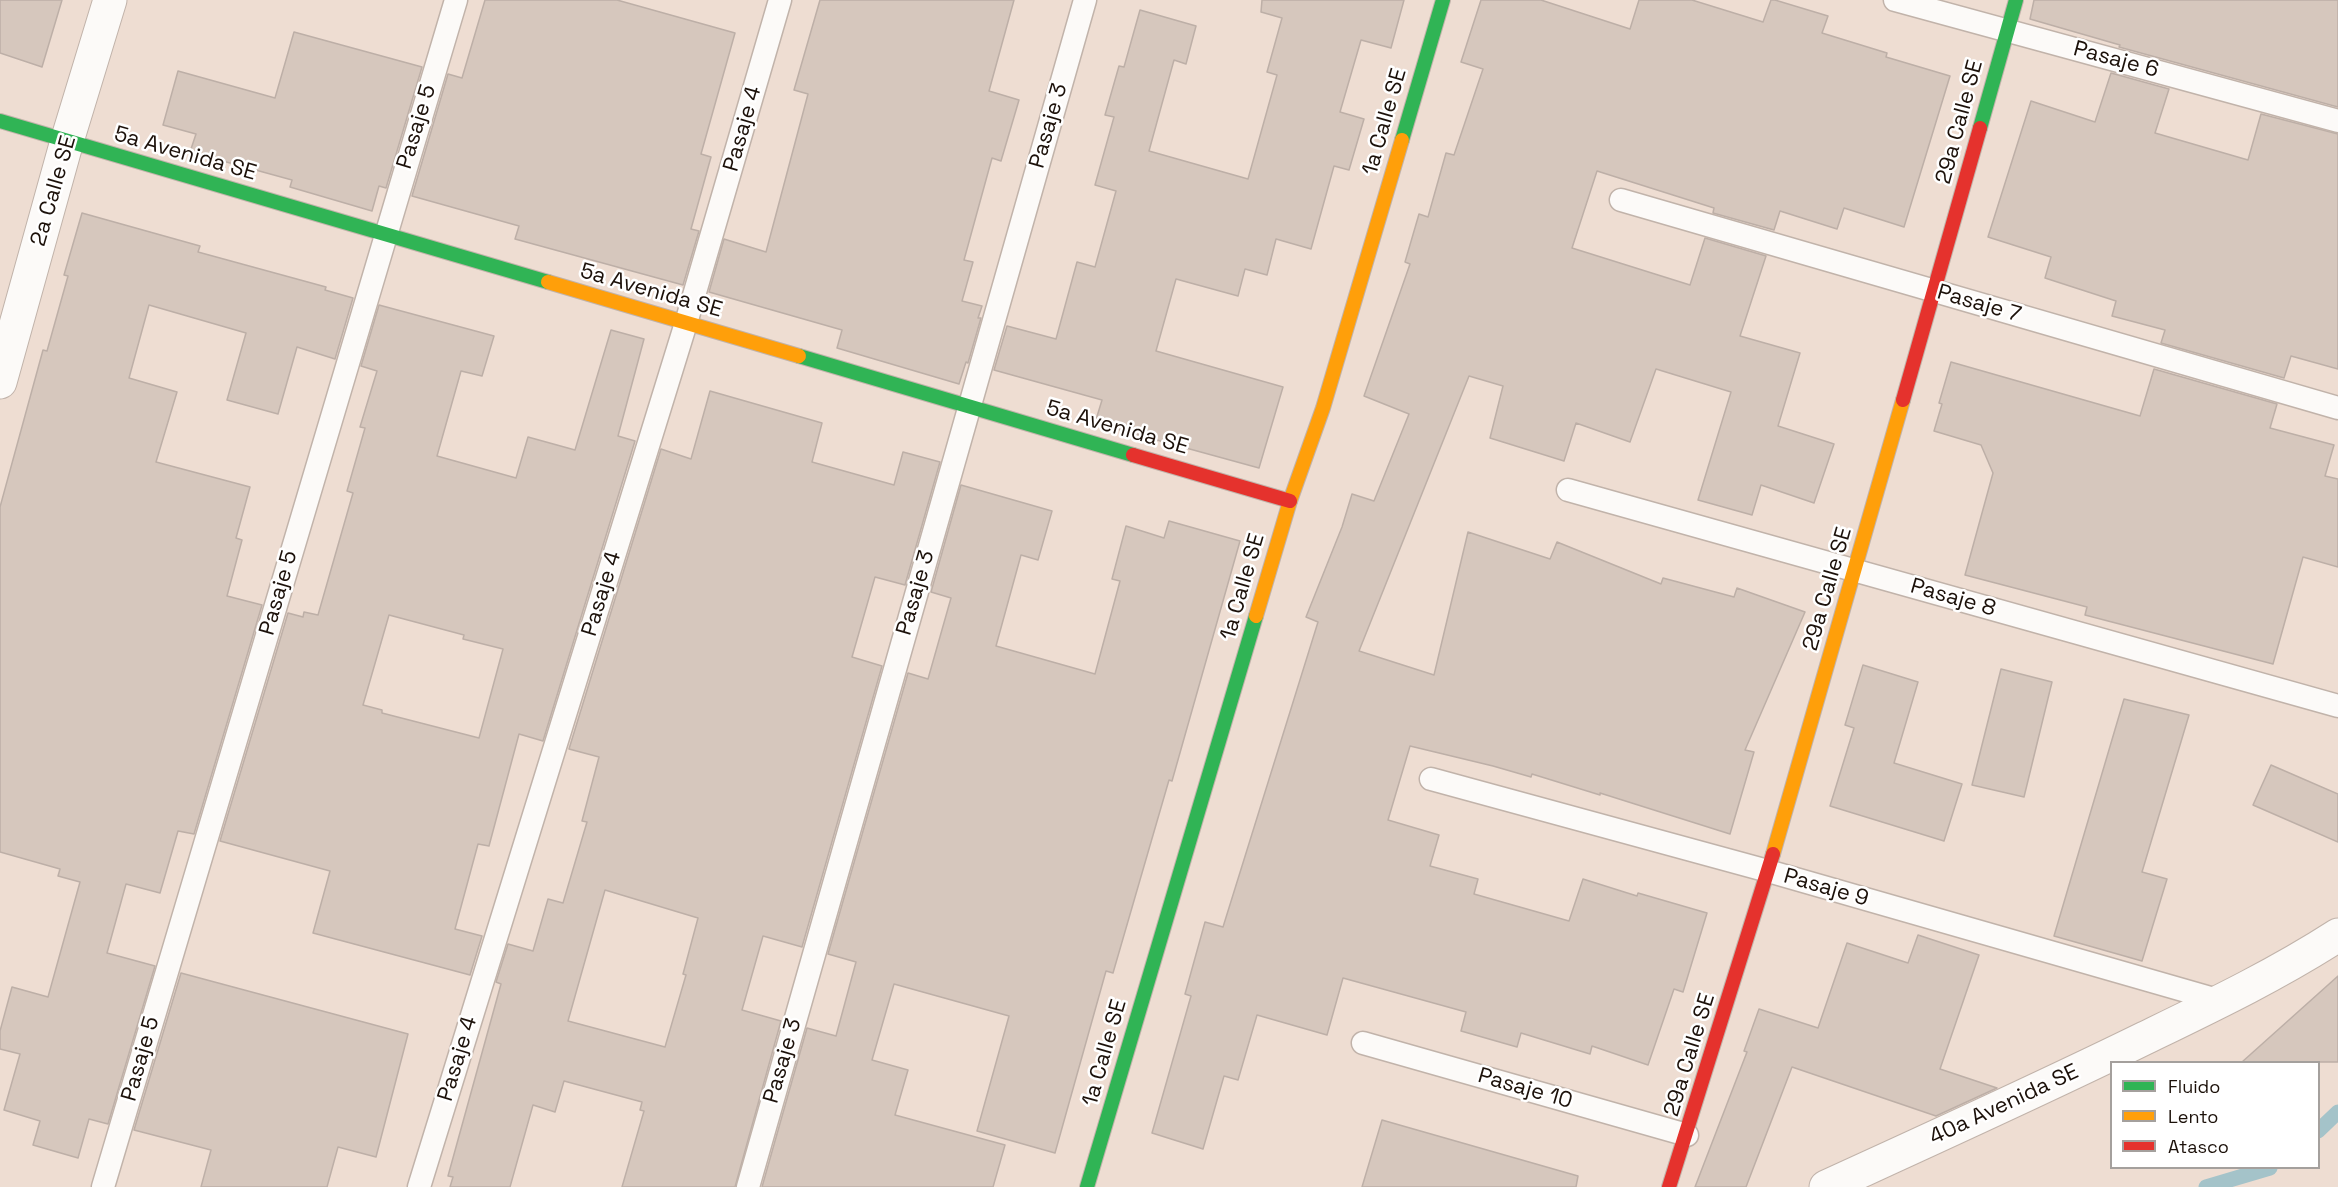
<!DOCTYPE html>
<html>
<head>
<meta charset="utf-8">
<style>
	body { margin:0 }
	#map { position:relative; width:2338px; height:1187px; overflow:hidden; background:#eeddd2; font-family:"Space Grotesk",sans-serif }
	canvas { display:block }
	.legend { position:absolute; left:2110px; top:1061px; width:210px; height:108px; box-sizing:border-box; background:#fff; border:2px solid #a4a09d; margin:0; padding:8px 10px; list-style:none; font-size:18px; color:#1c110a }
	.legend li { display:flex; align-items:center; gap:12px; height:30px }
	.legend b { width:30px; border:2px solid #a4a09d }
</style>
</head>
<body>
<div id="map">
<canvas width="2338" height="1187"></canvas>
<ul class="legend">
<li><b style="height:8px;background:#30b455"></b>Fluido</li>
<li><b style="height:8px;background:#ff9f0a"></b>Lento</li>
<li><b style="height:8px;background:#e5322d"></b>Atasco</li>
</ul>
</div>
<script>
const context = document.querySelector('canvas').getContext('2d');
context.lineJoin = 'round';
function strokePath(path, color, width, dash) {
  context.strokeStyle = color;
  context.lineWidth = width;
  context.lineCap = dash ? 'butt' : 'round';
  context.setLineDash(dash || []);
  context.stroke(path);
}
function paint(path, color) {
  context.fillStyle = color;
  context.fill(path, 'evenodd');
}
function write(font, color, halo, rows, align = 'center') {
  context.font = font + ' "Space Grotesk",sans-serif';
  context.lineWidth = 5;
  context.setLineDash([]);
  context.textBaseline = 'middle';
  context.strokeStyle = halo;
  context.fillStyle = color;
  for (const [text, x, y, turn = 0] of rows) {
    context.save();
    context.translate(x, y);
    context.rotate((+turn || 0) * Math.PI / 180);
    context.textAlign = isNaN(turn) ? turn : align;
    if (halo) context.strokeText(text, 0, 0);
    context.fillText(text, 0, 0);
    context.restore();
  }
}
strokePath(new Path2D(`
	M 2318,1131 L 2338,1112
	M 2206,1187 L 2270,1168`), '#a4c3c9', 15);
const building = new Path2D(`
	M 0,0 L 62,0 L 42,67 L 0,53 Z
	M 485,0 L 617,0 L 735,33 L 701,154 L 711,157 L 691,229 L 699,231 L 683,285 L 515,239 L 519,226 L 412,196 L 448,74 L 462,78 Z
	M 820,0 L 1014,0 L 989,91 L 1019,100 L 1001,161 L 992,158 L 964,260 L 973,262 L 962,301 L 982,306 L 978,318 L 981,318 L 968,363 L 966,362 L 959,384 L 837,348 L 842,330 L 709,292 L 724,239 L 766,252 L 808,94 L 794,90 Z
	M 1262,0 L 1404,0 L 1391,48 L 1361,40 L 1340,112 L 1364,119 L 1349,170 L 1334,166 L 1311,249 L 1276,239 L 1267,275 L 1245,269 L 1238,296 L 1176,279 L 1156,351 L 1283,387 L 1259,468 L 1095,423 L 1102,400 L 994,370 L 1007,326 L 1056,339 L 1077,262 L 1095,267 L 1116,191 L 1095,185 L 1114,117 L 1105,115 L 1119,66 L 1124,67 L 1140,10 L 1196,26 L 1186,64 L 1174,60 L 1149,151 L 1248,179 L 1277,75 L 1267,72 L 1282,18 L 1261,12 Z
	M 1481,0 L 1541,0 L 1630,29 L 1639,0 L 1692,0 L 1763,22 L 1771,0 L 1775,0 L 1828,16 L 1822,33 L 1887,53 L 1886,57 L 1950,76 L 1904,227 L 1844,208 L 1837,229 L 1780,211 L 1774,230 L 1713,213 L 1714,208 L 1597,171 L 1572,248 L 1690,285 L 1705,238 L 1766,256 L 1740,336 L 1800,353 L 1778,426 L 1834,444 L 1814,503 L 1761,485 L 1752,515 L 1698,500 L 1731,392 L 1656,369 L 1630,442 L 1576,423 L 1564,461 L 1490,438 L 1503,386 L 1469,376 L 1359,651 L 1434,675 L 1468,532 L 1550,559 L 1557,542 L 1661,584 L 1663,578 L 1734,597 L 1737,588 L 1805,612 L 1745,750 L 1754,752 L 1730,834 L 1600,793 L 1600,795 L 1532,774 L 1531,777 L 1493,766 L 1410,746 L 1388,820 L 1439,835 L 1430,866 L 1478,879 L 1474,894 L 1569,921 L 1583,879 L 1637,896 L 1638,893 L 1707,913 L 1683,992 L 1674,989 L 1648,1065 L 1592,1046 L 1590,1054 L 1521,1033 L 1517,1047 L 1461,1031 L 1466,1012 L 1343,978 L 1327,1035 L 1257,1015 L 1238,1080 L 1224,1076 L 1203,1149 L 1152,1133 L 1191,996 L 1185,994 L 1205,922 L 1223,927 L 1318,622 L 1306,617 L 1342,527 L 1352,494 L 1374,501 L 1409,414 L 1364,396 L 1410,264 L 1405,262 L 1419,214 L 1428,217 L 1446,153 L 1454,155 L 1483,69 L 1461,62 Z
	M 2034,0 L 2338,0 L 2338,107 L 2119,47 L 2120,45 L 2030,19 Z
	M 294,32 L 422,67 L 386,188 L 379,186 L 372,211 L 290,187 L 292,180 L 190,152 L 196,134 L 163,125 L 178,71 L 275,98 Z
	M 2111,73 L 2169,89 L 2155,133 L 2248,160 L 2261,114 L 2338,134 L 2338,369 L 2291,356 L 2284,378 L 2161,343 L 2165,330 L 2112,316 L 2116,301 L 2045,278 L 2051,257 L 1988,237 L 2031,101 L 2095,122 Z
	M 82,213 L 200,246 L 198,252 L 326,287 L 325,290 L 353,298 L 335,359 L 297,347 L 278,414 L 227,400 L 246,333 L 149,305 L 129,378 L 177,392 L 156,462 L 250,487 L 236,538 L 242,540 L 227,596 L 262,605 L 194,834 L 178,831 L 160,893 L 126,884 L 107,953 L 155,966 L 108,1124 L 89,1119 L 78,1158 L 33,1145 L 40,1121 L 4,1110 L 20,1054 L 0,1049 L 0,1031 L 12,987 L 48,997 L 80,882 L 58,876 L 60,869 L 0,852 L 0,507 L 43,350 L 47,351 L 68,276 L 64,275 Z
	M 379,305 L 494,336 L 482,376 L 461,371 L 437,456 L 516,478 L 528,437 L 575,450 L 611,330 L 644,339 L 618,436 L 635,441 L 543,741 L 519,734 L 489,846 L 478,844 L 455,929 L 482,936 L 470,975 L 313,933 L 330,871 L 220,841 L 288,613 L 303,617 L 304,612 L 318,615 L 353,493 L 347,491 L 365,428 L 360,427 L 377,371 L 361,366 ZM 389,615 L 464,635 L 463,639 L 503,649 L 479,738 L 382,713 L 382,710 L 363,705 Z
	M 1951,362 L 2140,416 L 2154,369 L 2277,404 L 2270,428 L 2334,445 L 2325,476 L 2338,479 L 2338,567 L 2303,557 L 2273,664 L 2085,615 L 2087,607 L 1965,575 L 1993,473 L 1981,445 L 1934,431 L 1942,404 L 1939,403 Z
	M 710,391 L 822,423 L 812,462 L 894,485 L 903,452 L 940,462 L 905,585 L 875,577 L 852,657 L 882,666 L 802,947 L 763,936 L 742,1010 L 781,1021 L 735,1187 L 622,1187 L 644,1111 L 640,1110 L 642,1102 L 564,1081 L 555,1112 L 533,1105 L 510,1187 L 450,1187 L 453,1177 L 448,1176 L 501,984 L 496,982 L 508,944 L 533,951 L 548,899 L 563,903 L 587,822 L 582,821 L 599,757 L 569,749 L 661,449 L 691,459 ZM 605,890 L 698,918 L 683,974 L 686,975 L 665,1047 L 568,1021 Z
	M 961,485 L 1052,511 L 1038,560 L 1021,555 L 996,646 L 1095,674 L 1120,581 L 1112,579 L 1126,526 L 1164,538 L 1169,521 L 1240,541 L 1172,781 L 1169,780 L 1113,973 L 1106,971 L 1055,1153 L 977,1131 L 1009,1016 L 894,984 L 872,1060 L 908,1070 L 895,1115 L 1005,1145 L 993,1187 L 762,1187 L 807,1028 L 836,1036 L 856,962 L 828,954 L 908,673 L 928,679 L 951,598 L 931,592 Z
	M 1863,665 L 1918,682 L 1894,763 L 1962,784 L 1944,841 L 1830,806 L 1854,728 L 1845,725 Z
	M 2001,669 L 2052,682 L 2024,797 L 1972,785 Z
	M 2124,699 L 2189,715 L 2142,872 L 2167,879 L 2142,961 L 2054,936 Z
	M 2271,765 L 2338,794 L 2338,842 L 2253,805 Z
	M 1918,935 L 1979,955 L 1940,1069 L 1997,1088 L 1936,1116 L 1792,1067 L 1746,1187 L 1695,1187 L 1747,1052 L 1744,1051 L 1759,1009 L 1818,1028 L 1847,943 L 1908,963 Z
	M 181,973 L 408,1034 L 376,1157 L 338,1147 L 327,1187 L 201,1187 L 211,1150 L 134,1130 Z
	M 2338,976 L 2338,1062 L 2242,1062 Z
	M 1382,1120 L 1578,1176 L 1576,1187 L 1362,1187 Z`);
paint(building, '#d6c7bd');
strokePath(building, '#bdafa7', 1.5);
const lane = new Path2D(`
	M 1895,0 L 2338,121
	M 1621,200 L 2338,408
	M 1568,490 L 2338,706
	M 1431,779 L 1768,871 L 2221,1001
	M 1363,1043 L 1687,1135
	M 103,1187 L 456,0
	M 419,1187 L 686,323 L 780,0
	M 748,1187 L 1085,0`);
const street = new Path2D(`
	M 0,382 L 67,141 L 110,0
	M 1826,1187 C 1933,1138 2039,1090 2145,1038 C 2211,1006 2276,975 2338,935`);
const fast = new Path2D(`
	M 0,121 L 548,282
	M 1980,128 L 2016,0
	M 1402,140 L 1443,0
	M 799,356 L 1133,455
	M 1087,1187 L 1256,616`);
const slow = new Path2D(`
	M 548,282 L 799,356
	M 1256,616 L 1290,501 L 1323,408 L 1402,140
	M 1773,854 L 1903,400`);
const jam = new Path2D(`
	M 1903,400 L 1980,128
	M 1133,455 L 1290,501
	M 1669,1187 L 1773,854`);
strokePath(lane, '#c1b3aa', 25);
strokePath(street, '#c1b3aa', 35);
strokePath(fast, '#c1b3aa', 16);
strokePath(slow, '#c1b3aa', 16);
strokePath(jam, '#c1b3aa', 16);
strokePath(lane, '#fcfaf8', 22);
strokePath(street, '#fcfaf8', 33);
strokePath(fast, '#30b455', 14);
strokePath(slow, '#ff9f0a', 14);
strokePath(jam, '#e5322d', 14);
write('22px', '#1c110a', '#fff', [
	["Pasaje 6",2116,60,15],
	["1a Calle SE",1385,122,-74],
	["29a Calle SE",1960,122,-75],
	["Pasaje 3",1049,126,-74],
	["Pasaje 5",417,127,-73],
	["Pasaje 4",743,129,-74],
	["5a Avenida SE",185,154,16],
	["2a Calle SE",54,191,-74],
	["5a Avenida SE",651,291,16],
	["Pasaje 7",1979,304,16],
	["5a Avenida SE",1117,428,16],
	["1a Calle SE",1243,587,-74],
	["29a Calle SE",1828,589,-74],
	["Pasaje 5",279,593,-74],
	["Pasaje 3",916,593,-74],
	["Pasaje 4",602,594,-73],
	["Pasaje 8",1953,598,16],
	["Pasaje 9",1826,888,16],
	["1a Calle SE",1105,1053,-74],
	["29a Calle SE",1690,1055,-73],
	["Pasaje 5",141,1059,-74],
	["Pasaje 4",458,1059,-73],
	["Pasaje 3",783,1061,-74],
	["Pasaje 10",1525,1089,16],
	["40a Avenida SE",2004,1105,-25]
]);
</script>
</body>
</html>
